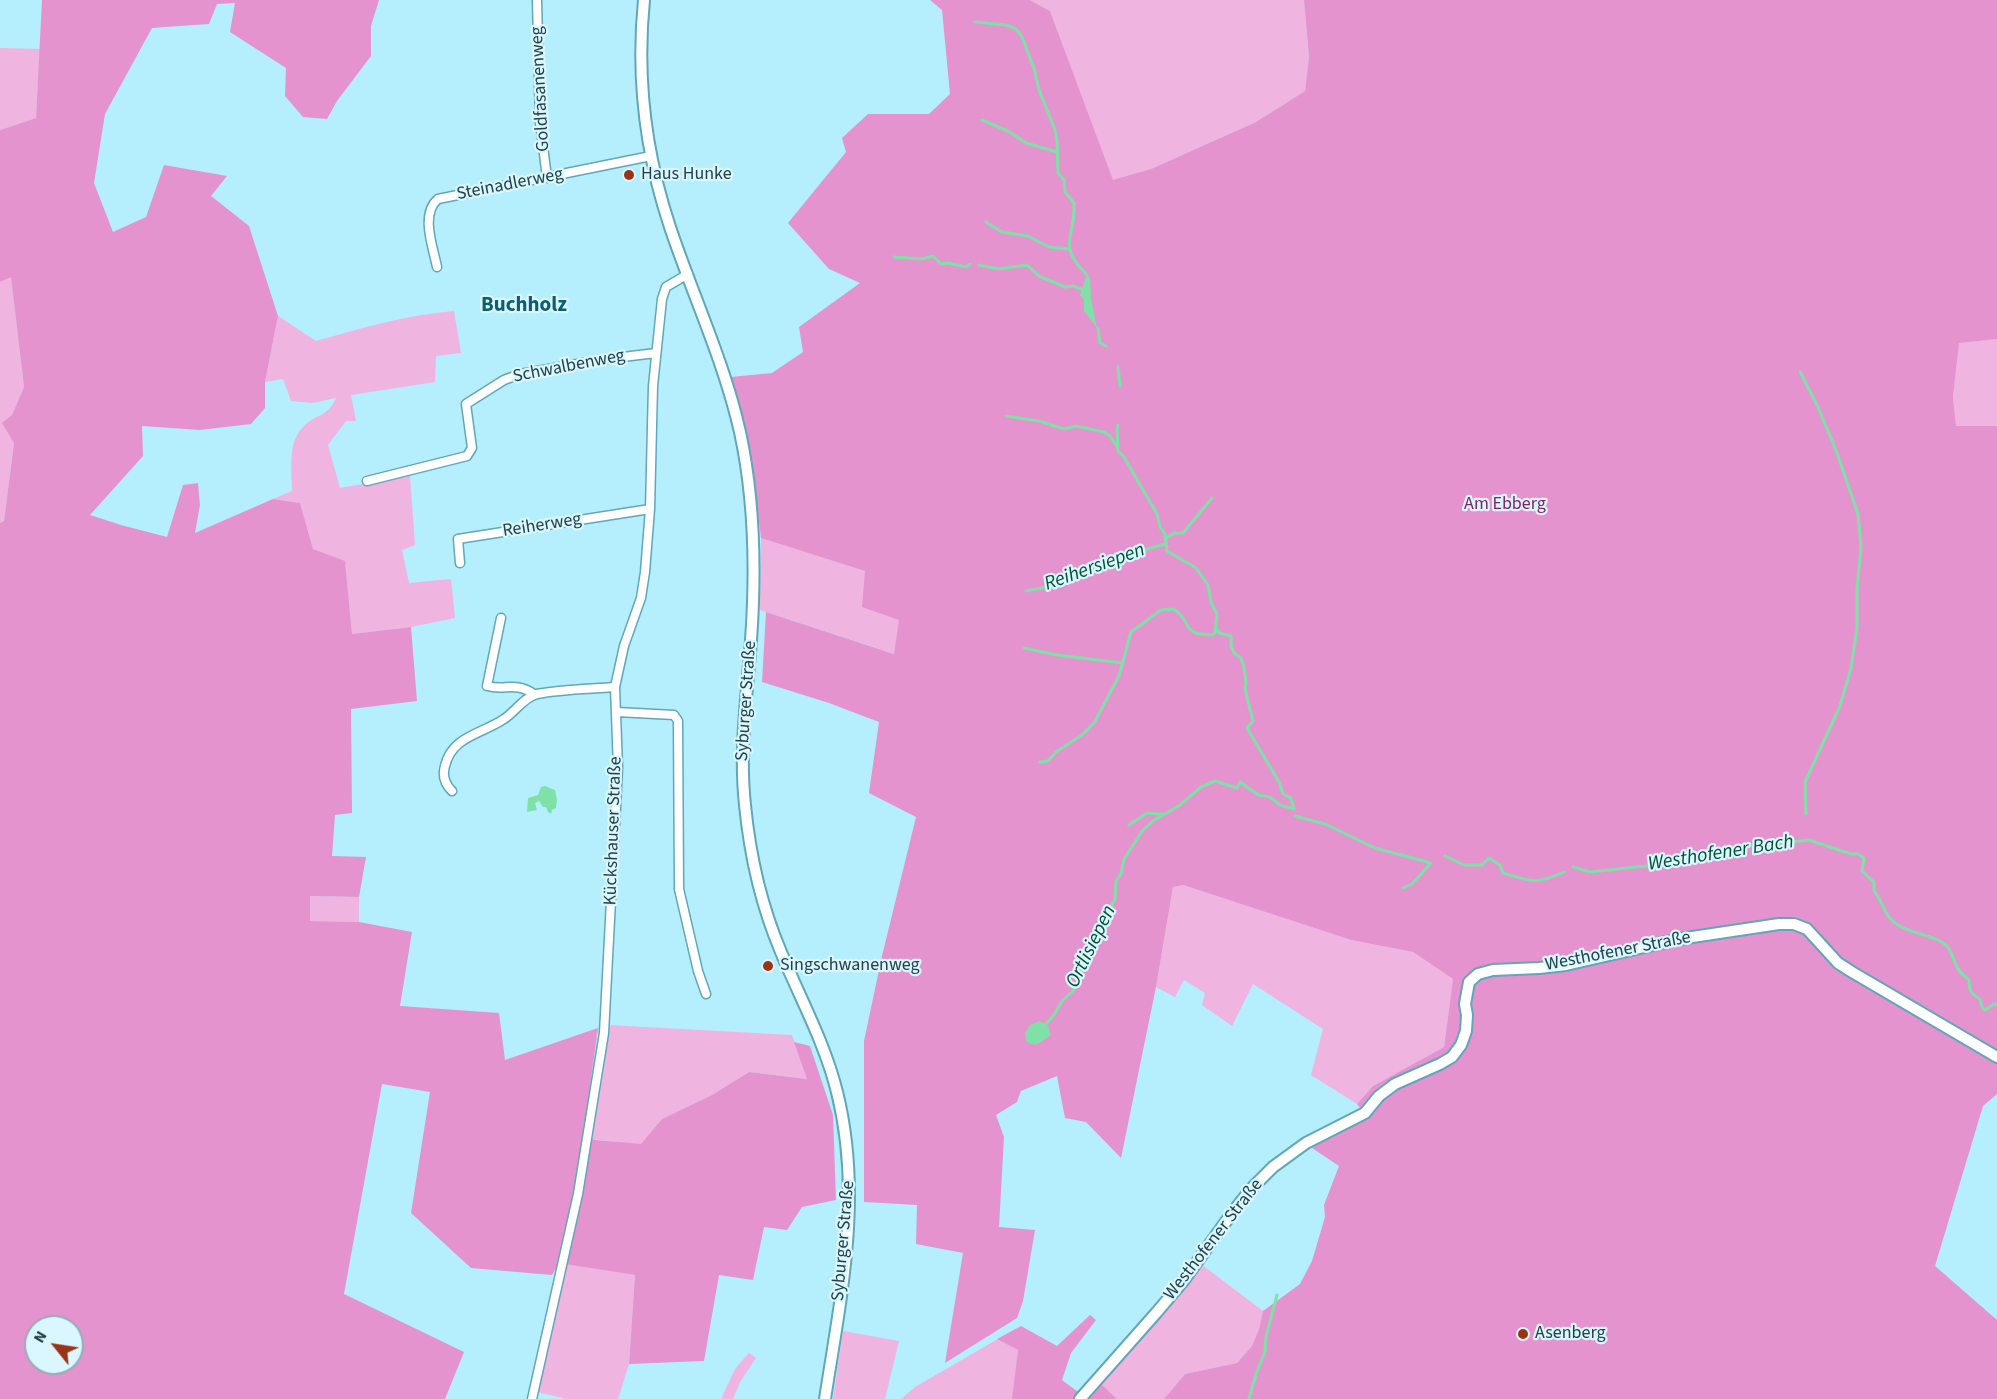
<!DOCTYPE html>
<html>
<head>
<meta charset="utf-8">
<style>
	body { margin:0 }
	#map { position:relative; width:1997px; height:1399px; overflow:hidden; background:#b5eefd; font-family:"Source Sans 3",sans-serif }
	canvas { display:block }
	.north { position:absolute; left:24px; top:1315px; width:60px; height:60px; box-sizing:border-box; background:#daf6fe; border:2px solid #91aeb5; border-radius:50%; rotate:300deg; font-size:16px; font-weight:700; line-height:24px; text-align:center; color:#234148 }
	.north::after { content:''; display:block; margin:auto; width:21px; height:27px; background:#9b3415; clip-path:polygon(50% 0,100% 100%,50% 72%,0 100%) }
</style>
</head>
<body>
<div id="map">
<canvas width="1997" height="1399"></canvas>
<div class="north">N</div>
</div>
<script>
const context = document.querySelector('canvas').getContext('2d');
context.lineJoin = 'round';
function paint(path, color) {
  context.fillStyle = color;
  context.fill(path, 'evenodd');
}
function strokePath(path, color, width, dash) {
  context.strokeStyle = color;
  context.lineWidth = width;
  context.lineCap = dash ? 'butt' : 'round';
  context.setLineDash(dash || []);
  context.stroke(path);
}
function write(font, color, halo, rows, align = 'center') {
  context.font = font + ' "Source Sans 3",sans-serif';
  context.lineWidth = 4.5;
  context.setLineDash([]);
  context.textBaseline = 'middle';
  context.strokeStyle = halo;
  context.fillStyle = color;
  for (const [text, x, y, turn = 0] of rows) {
    context.save();
    context.translate(x, y);
    context.rotate((+turn || 0) * Math.PI / 180);
    context.textAlign = isNaN(turn) ? turn : align;
    if (halo) context.strokeText(text, 0, 0);
    context.fillText(text, 0, 0);
    context.restore();
  }
}
paint(new Path2D(`
	M 1030,0 L 1304,0 L 1309,57 L 1305,91 L 1256,122 L 1151,169 L 1113,181 L 1050,11 Z
	M 0,48 L 40,49 L 36,118 L 0,130 Z
	M 11,276 L 24,387 L 12,415 L 14,442 L 4,521 L 0,523 L 0,282 Z
	M 454,311 L 461,353 L 436,356 L 435,382 L 351,395 L 356,421 L 346,421 L 328,445 L 340,488 L 410,476 L 415,545 L 402,550 L 409,583 L 451,579 L 455,618 L 411,627 L 352,634 L 345,562 L 313,549 L 300,503 L 273,499 L 292,491 C 292,469 287,441 305,425 C 319,412 326,419 336,398 L 312,403 L 291,401 L 283,379 L 265,382 L 278,316 L 316,341 C 362,328 406,315 454,311 Z
	M 1997,339 L 1997,426 L 1956,426 L 1953,397 L 1959,342 Z
	M 761,538 L 866,571 L 900,619 L 895,654 L 760,610 Z
	M 1183,885 L 1351,940 L 1413,952 L 1453,979 L 1444,1047 L 1373,1086 L 1357,1104 L 1311,1075 L 1323,1029 L 1253,984 L 1232,1026 L 1202,1005 L 1205,993 L 1184,980 L 1175,997 L 1156,987 L 1173,887 Z
	M 310,896 L 359,897 L 359,922 L 310,921 Z
	M 607,1025 L 792,1035 L 808,1079 L 749,1072 L 712,1095 L 662,1119 L 641,1145 L 592,1139 L 604,1068 Z
	M 564,1263 L 635,1275 L 629,1364 L 618,1399 L 567,1399 L 537,1392 Z
	M 1201,1264 L 1263,1311 L 1259,1329 L 1252,1346 L 1237,1363 L 1185,1374 L 1164,1399 L 1117,1399 L 1099,1382 Z
	M 843,1331 L 899,1341 L 885,1399 L 833,1399 Z
	M 998,1339 L 1018,1350 L 1013,1399 L 901,1399 L 915,1387 Z
	M 749,1353 L 756,1358 L 740,1382 L 733,1399 L 721,1399 L 735,1369 Z`), '#efb4df');
paint(new Path2D(`
	M 42,0 L 379,0 L 371,26 L 371,56 L 337,101 L 327,119 L 303,117 L 285,96 L 286,68 L 230,32 L 235,3 L 217,4 L 209,24 L 152,28 L 105,114 L 94,183 L 113,232 L 146,217 L 164,165 L 227,176 L 211,196 L 249,226 L 278,316 L 265,382 L 265,408 L 251,424 L 200,430 L 142,426 L 143,456 L 90,515 L 121,525 L 167,537 L 183,485 L 198,483 L 200,505 L 195,533 L 273,499 L 300,503 L 313,549 L 345,561 L 352,634 L 411,627 L 417,701 L 351,709 L 352,813 L 335,815 L 332,856 L 366,857 L 359,897 L 310,896 L 310,921 L 359,922 L 412,932 L 400,1006 L 499,1013 L 505,1060 L 598,1028 L 583,1137 L 596,1140 L 641,1144 L 662,1119 L 712,1095 L 749,1072 L 807,1079 L 794,1042 L 810,1046 L 833,1115 L 836,1200 L 802,1207 L 787,1230 L 764,1227 L 753,1280 L 719,1275 L 704,1361 L 629,1364 L 635,1275 L 559,1263 L 552,1275 L 471,1268 L 411,1213 L 430,1092 L 382,1084 L 344,1294 L 464,1352 L 445,1399 L 0,1399 L 0,523 L 4,521 L 14,443 L 2,423 L 12,415 L 24,387 L 11,277 L 0,282 L 0,130 L 36,118 ZM 36,1327 L 72,1327 L 72,1363 L 36,1363 Z
	M 930,0 L 1030,0 L 1050,11 L 1113,180 L 1151,169 L 1256,122 L 1305,91 L 1309,57 L 1304,0 L 1997,0 L 1997,339 L 1959,343 L 1953,397 L 1956,426 L 1997,426 L 1997,1094 L 1983,1106 L 1935,1266 L 1997,1320 L 1997,1399 L 1164,1399 L 1185,1374 L 1237,1363 L 1252,1346 L 1259,1329 L 1263,1311 L 1300,1284 L 1312,1261 L 1325,1217 L 1324,1205 L 1339,1166 L 1312,1148 L 1364,1113 L 1357,1104 L 1373,1086 L 1444,1047 L 1453,979 L 1413,952 L 1351,940 L 1183,885 L 1173,887 L 1156,987 L 1121,1158 L 1086,1122 L 1065,1118 L 1057,1076 L 1021,1091 L 1017,1102 L 996,1115 L 1004,1137 L 999,1227 L 1035,1230 L 1023,1301 L 1017,1318 L 945,1363 L 963,1253 L 916,1244 L 917,1205 L 864,1202 L 864,1041 L 882,956 L 916,817 L 869,793 L 879,722 L 829,703 L 762,682 L 766,612 L 894,654 L 899,620 L 862,607 L 865,571 L 761,538 L 754,480 L 731,377 L 772,373 L 803,352 L 799,327 L 860,283 L 829,269 L 788,223 L 846,152 L 842,138 L 868,114 L 929,114 L 950,94 L 942,10 Z
	M 1090,1315 L 1096,1320 L 1071,1353 L 1062,1380 L 1085,1397 L 1099,1382 L 1117,1399 L 1012,1399 L 1018,1350 L 997,1339 L 1021,1326 L 1057,1346 Z`), '#e493cf');
paint(new Path2D(`
	M 1087,274 L 1090,278 L 1091,299 L 1097,328 L 1084,311 L 1084,300 L 1080,295 Z
	M 545,786 L 555,790 L 557,800 L 556,808 L 552,810 L 551,814 L 548,812 L 546,807 L 543,807 L 539,801 L 535,803 L 537,810 L 527,812 L 528,798 L 538,795 L 541,787 Z
	M 1040,1021 L 1048,1026 L 1051,1035 C 1042,1041 1035,1049 1026,1041 L 1025,1033 L 1030,1025 Z`), '#80e1a8');
strokePath(new Path2D(`
	M 975,22 L 1006,25 L 1016,29 L 1022,37 L 1034,68 L 1039,90 L 1055,130 L 1057,140 L 1058,173 L 1064,180 L 1065,192 L 1074,203 C 1076,238 1056,244 1086,274
	M 982,120 L 1008,131 L 1026,143 L 1057,152
	M 986,222 L 1002,232 L 1028,236 L 1049,247 L 1068,249
	M 894,257 L 922,259 L 933,256 L 941,264 L 948,263 L 966,267 L 970,264
	M 979,265 L 999,269 L 1027,265 L 1039,276 L 1065,287 L 1073,286 L 1081,289
	M 1098,328 L 1100,343 L 1106,346
	M 1118,367 L 1120,386
	M 1800,372 L 1818,407 L 1837,453 L 1858,514 L 1861,547 L 1857,589 L 1857,628 L 1851,668 L 1840,706 L 1805,782 L 1806,814
	M 1006,416 L 1039,421 L 1064,429 L 1076,426 L 1104,432 L 1110,436 L 1116,445
	M 1118,425 L 1117,430 L 1118,451 L 1124,457 L 1157,514 L 1160,527 L 1165,534 L 1167,551 L 1196,568 L 1208,585 L 1211,602 L 1217,614 L 1215,633 L 1218,630 L 1219,633 L 1231,636 L 1231,646 L 1234,653 L 1241,658 L 1244,667 L 1246,683 L 1245,689 L 1253,721 L 1247,728 L 1279,782 L 1283,794 L 1291,798 L 1294,809
	M 1165,539 L 1174,533 L 1183,533 L 1212,498
	M 1026,591 L 1058,585 L 1111,564 L 1126,555 L 1165,544
	M 1024,648 L 1057,655 L 1123,663
	M 1040,762 L 1048,761 L 1056,752 L 1082,735 L 1094,723 L 1119,676 L 1131,632 L 1161,610 L 1174,609 C 1195,624 1178,634 1213,635 L 1215,633
	M 1295,816 L 1325,824 L 1375,848 L 1431,863 L 1412,884 L 1403,888
	M 1129,825 L 1147,813 L 1162,814
	M 1445,856 L 1464,865 L 1482,865 L 1489,858 L 1500,865 L 1503,873 C 1530,881 1536,885 1564,872
	M 1573,867 L 1590,872 L 1646,866 L 1752,846 L 1809,840 L 1851,854 L 1858,854 L 1864,858 L 1862,871 L 1874,882 L 1874,891 C 1883,901 1884,917 1898,925 C 1911,934 1935,935 1946,945 C 1953,952 1953,962 1959,970 C 1961,974 1966,977 1969,980 C 1969,990 1971,994 1980,999 L 1982,1007 L 1985,1010 L 1994,1004 L 1997,1005
	M 1046,1024 L 1054,1015 L 1062,1001 L 1073,991 L 1082,972 L 1090,946 L 1096,935 L 1102,930 L 1103,923 L 1115,899 L 1116,881 L 1121,874 L 1124,859 L 1143,830 L 1153,821 L 1180,805 L 1201,787 L 1215,781 L 1237,788 L 1240,782 L 1258,795 L 1270,797 L 1280,805 L 1294,809
	M 1249,1399 L 1256,1374 L 1265,1352 L 1266,1337 L 1277,1295`), '#80e1a8', 3);
const minor = new Path2D(`
	M 537,0 L 540,122 L 547,178
	M 437,267 C 433,247 420,214 438,199 L 651,156
	M 367,481 L 467,456 L 472,448 L 466,404 L 504,380 L 520,374 L 606,359 L 656,353
	M 460,563 L 458,539 L 650,509
	M 501,618 L 487,686 C 506,691 514,681 534,694
	M 617,712 L 674,715 L 678,721 L 679,889 L 698,971 L 706,994
	M 452,791 C 445,784 442,776 445,766 C 452,736 482,734 504,719 C 515,712 524,697 537,694 C 562,689 590,689 615,687
	M 532,1399 L 578,1194 L 604,1033 L 618,768 L 615,687 L 624,646 L 641,598 L 645,572 L 650,509 L 653,386 L 662,299 L 666,287 L 688,274`);
const tertiary = new Path2D(`
	M 644,0 C 636,79 645,152 670,227 C 693,296 724,361 740,432 C 755,501 756,570 751,640 C 747,695 739,750 745,805 C 750,856 761,905 781,952 C 800,998 825,1043 837,1092 C 863,1196 841,1295 825,1399
	M 1080,1399 L 1157,1312 L 1184,1280 L 1232,1213 L 1251,1189 L 1273,1167 L 1306,1143 L 1365,1113 L 1379,1096 L 1395,1084 L 1440,1064 L 1452,1057 L 1461,1045 L 1466,1031 L 1467,1015 L 1465,1004 L 1469,982 L 1478,974 L 1493,970 L 1539,968 L 1566,965 L 1679,939 L 1779,924 L 1794,924 L 1807,929 L 1838,963 L 1852,972 L 1997,1057`);
strokePath(minor, '#60a7ba', 11);
strokePath(tertiary, '#60a7ba', 14);
strokePath(minor, '#fff', 8);
strokePath(tertiary, '#fff', 10);
for (const [x, y, r, color] of [
	[629,175,6,"#9b3415"],
	[768,966,6,"#9b3415"],
	[1523,1334,6,"#9b3415"]
]) {
  const dot = new Path2D();
  dot.arc(x, y, r, 0, 2 * Math.PI);
  context.fillStyle = color;
  context.fill(dot);
  strokePath(dot, '#daf6fe', 2);
}
write('18px', '#234148', '#daf6fe', [
	["Goldfasanenweg",541,89,-93],
	["Steinadlerweg",510,185,-11],
	["Schwalbenweg",569,367,-11],
	["Reiherweg",542,526,-9],
	["Syburger Straße",747,701,-86],
	["Kückshauser Straße",614,831,-88],
	["Westhofener Straße",1618,952,-11],
	["Westhofener Straße",1214,1240,-52],
	["Syburger Straße",844,1241,-85]
]);
write('18px', '#234148', '#daf6fe', [
	["Haus Hunke",641,175],
	["Singschwanenweg",780,966],
	["Asenberg",1535,1334]
], 'left');
write('18px', '#7f226d', '#daf6fe', [
	["Am Ebberg",1505,505]
]);
write('italic 20px', '#02522f', '#daf6fe', [
	["Reihersiepen",1095,568,-20],
	["Westhofener Bach",1721,854,-9],
	["Ortlisiepen",1092,947,-64]
]);
write('bold 21px', '#0c5f70', '#daf6fe', [
	["Buchholz",524,306]
]);
</script>
</body>
</html>
